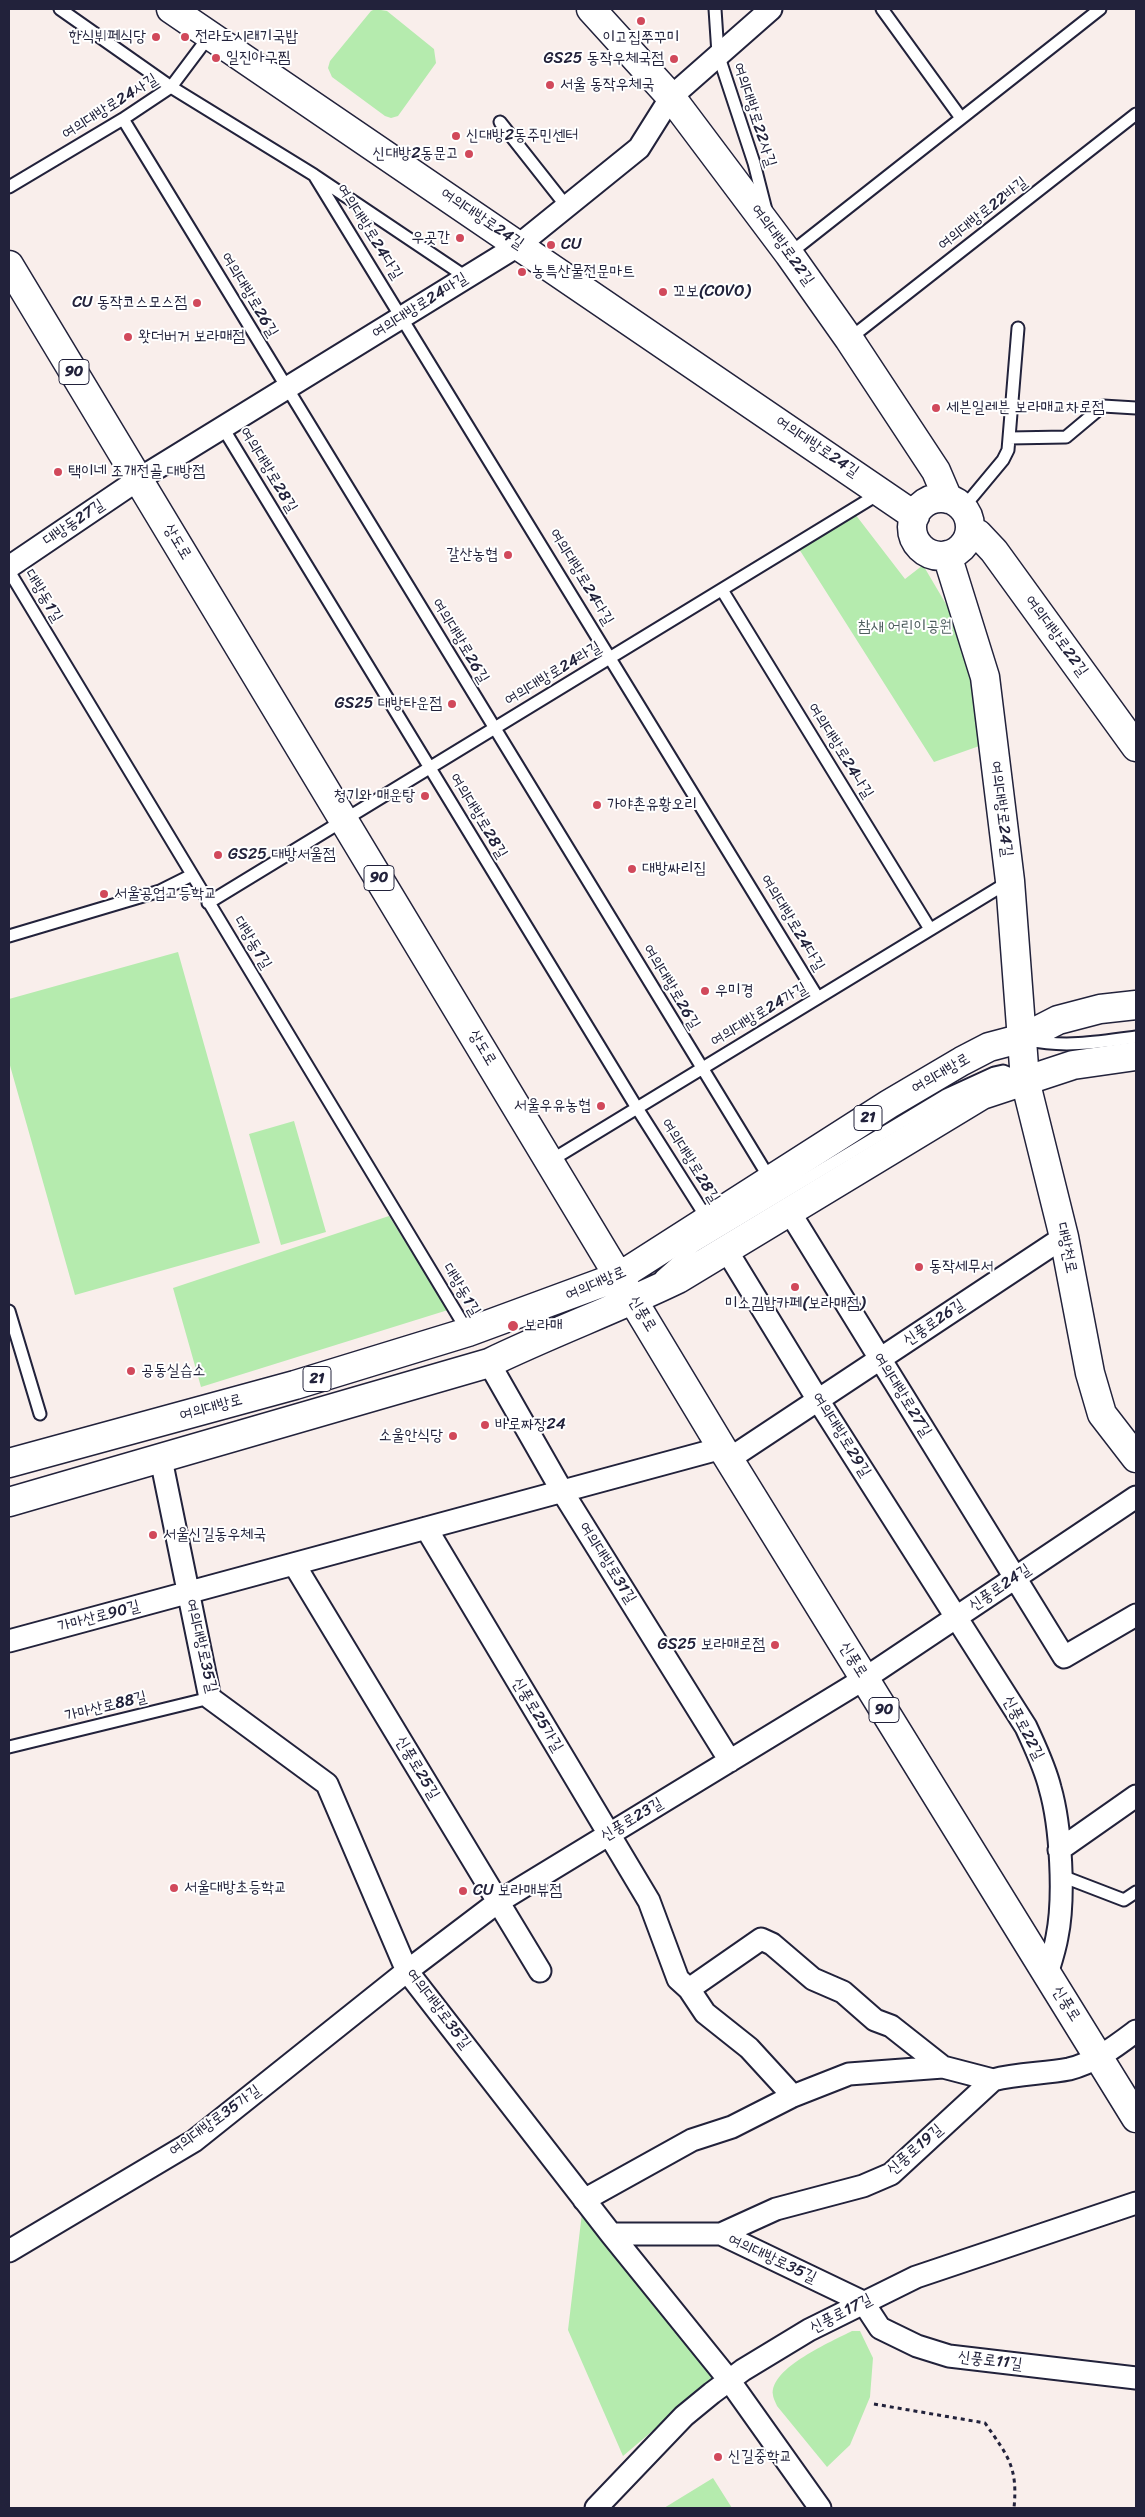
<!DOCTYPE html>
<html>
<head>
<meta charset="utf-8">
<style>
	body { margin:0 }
	#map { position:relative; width:1145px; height:2517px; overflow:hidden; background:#f9eeeb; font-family:Sriracha,sans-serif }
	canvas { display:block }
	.frame { position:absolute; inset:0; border:10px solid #22223b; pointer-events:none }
</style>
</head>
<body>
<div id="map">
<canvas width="1145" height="2517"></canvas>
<div class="frame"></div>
</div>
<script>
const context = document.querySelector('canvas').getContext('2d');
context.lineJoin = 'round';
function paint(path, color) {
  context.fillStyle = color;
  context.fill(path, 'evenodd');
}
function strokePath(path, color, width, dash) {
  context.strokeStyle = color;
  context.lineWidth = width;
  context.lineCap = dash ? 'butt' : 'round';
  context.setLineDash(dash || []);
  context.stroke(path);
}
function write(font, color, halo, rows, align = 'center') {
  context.font = font + ' Sriracha,"Poor Story",sans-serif';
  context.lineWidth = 4;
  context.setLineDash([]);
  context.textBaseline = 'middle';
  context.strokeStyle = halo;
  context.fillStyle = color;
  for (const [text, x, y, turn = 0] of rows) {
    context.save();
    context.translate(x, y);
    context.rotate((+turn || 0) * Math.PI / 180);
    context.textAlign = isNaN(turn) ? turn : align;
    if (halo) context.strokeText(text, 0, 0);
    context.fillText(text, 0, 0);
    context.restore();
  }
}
paint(new Path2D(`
	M 375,9 L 387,11 L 434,49 L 436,63 L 398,116 L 391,118 L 385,116 L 332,77 L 328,68 L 330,61 L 371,11 Z
	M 855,514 L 905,579 L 923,565 L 953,616 L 970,661 L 985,744 L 934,762 L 799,549 Z
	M 178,952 L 260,1243 L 75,1295 L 9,1062 L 9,999 Z
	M 294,1121 L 326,1232 L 281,1245 L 249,1134 Z
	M 389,1216 L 448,1310 L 201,1387 L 173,1288 Z
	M 582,2213 L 716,2377 L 623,2456 L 568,2330 Z
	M 852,2331 L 860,2331 L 873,2358 L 870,2397 L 850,2445 L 827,2467 L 777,2406 C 776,2403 773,2398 773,2395 C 769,2368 833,2341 852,2331 Z
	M 713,2478 L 732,2508 L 664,2508 Z`), '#b5ebae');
const lane = new Path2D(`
	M 60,9 L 171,87 L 314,175 L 466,277
	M 715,9 L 718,54 L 754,163 L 766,210
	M 882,9 L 961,118
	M 123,119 L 770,1179
	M 500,122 L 567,207
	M 314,175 L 818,998
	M 9,187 L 123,119 L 171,87 L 210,35
	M 789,254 L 1100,9
	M 849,339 L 1136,114
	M 223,428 L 637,1108 L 708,1220
	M 1009,438 L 1066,437 L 1103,406 L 1136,408
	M 963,508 L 1003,460 L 1008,450 L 1018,328
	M 9,571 L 468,1332
	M 722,590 L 930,929
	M 208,903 L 880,493
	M 9,936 L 160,891 L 192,875
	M 1029,1040 C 1064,1048 1100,1042 1136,1037
	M 550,1161 L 1010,881
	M 661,1276 L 695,1246 L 946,1095 L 994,1073 L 1003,1071 L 1021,1078
	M 9,1311 L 40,1414
	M 9,1747 L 210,1698
	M 1059,1875 L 1124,1900 L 1136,1892`);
const street = new Path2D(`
	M 9,567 L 139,479 L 519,245 L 639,148 L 671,97 L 771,9
	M 789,1211 L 1064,1657 L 1136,1615
	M 727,1251 L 818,1400 L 1026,1727 C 1035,1747 1045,1767 1050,1788 C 1061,1826 1065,1898 1057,1937 C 1055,1949 1051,1961 1047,1974
	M 489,1363 L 562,1491 L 730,1761
	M 161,1459 L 210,1698 L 327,1784 L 407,1971 L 611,2234 L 729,2380 L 820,2508
	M 729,1459 L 1064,1237
	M 426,1528 L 649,1901 L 678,1979 L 689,1989 L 705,2013 L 749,2048 L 793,2096
	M 294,1564 L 540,1971
	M 9,1641 L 722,1448
	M 1059,1850 L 1136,1796
	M 689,1989 L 761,1939 L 772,1944 L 813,1979 L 843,1992 L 875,2020 L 891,2026 L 943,2067 L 993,2080
	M 584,2200 L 692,2140 L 732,2127 L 793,2096 L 849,2074 L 943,2067
	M 611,2234 L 721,2234 L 863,2302 L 880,2328 L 917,2346 L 949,2356 L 1136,2378
	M 721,2234 L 776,2209 L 863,2186 L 891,2174 L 993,2080 C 1018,2073 1044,2074 1069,2069 C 1094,2063 1116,2046 1136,2031
	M 9,2251 L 194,2141 L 407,1971 L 498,1902 L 864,1679 L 1136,1497
	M 596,2508 L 684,2416 L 712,2393 L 743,2370 L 809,2330 L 916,2277 L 1136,2203`);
const secondary = new Path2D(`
	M 171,9 L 915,516
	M 591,9 L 671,97 L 789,254 L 849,339 L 936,471 L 948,499
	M912 527a29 29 0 1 1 58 0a29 29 0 1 1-58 0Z
	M 970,530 L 978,534 L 994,551 L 1136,747
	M 947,555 L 985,677 L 1010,881 L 1025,1080 L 1064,1237 L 1090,1373 L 1102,1414 L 1136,1458`);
const primary = new Path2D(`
	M 9,265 L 722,1448 L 1136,2118
	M 9,1463 L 295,1385 L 468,1332 L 620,1276 L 889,1104 L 962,1061 L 989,1047 L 1023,1038 L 1058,1020 L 1100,1009 L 1136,1005
	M 9,1502 L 489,1363 C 551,1333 616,1309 678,1279 L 982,1095 L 1073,1065 L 1136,1056`);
strokePath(lane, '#22223b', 15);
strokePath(street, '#22223b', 25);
strokePath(secondary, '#22223b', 31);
strokePath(primary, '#22223b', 31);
strokePath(new Path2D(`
	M 874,2404 L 985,2423 C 1008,2456 1018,2467 1014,2508`), '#22223b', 3, [4, 4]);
strokePath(lane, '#fff', 11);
strokePath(street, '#fff', 21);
strokePath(secondary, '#fff', 28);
strokePath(primary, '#fff', 28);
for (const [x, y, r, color] of [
	[641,21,5,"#d1495b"],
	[156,37,5,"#d1495b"],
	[185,37,5,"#d1495b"],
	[216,58,5,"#d1495b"],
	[674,59,5,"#d1495b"],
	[550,85,5,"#d1495b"],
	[456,136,5,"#d1495b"],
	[469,154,5,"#d1495b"],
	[460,238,5,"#d1495b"],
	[551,245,5,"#d1495b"],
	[522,272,5,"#d1495b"],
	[663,292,5,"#d1495b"],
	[197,303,5,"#d1495b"],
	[128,337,5,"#d1495b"],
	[936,408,5,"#d1495b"],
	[58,472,5,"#d1495b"],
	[508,555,5,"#d1495b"],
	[452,704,5,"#d1495b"],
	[425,796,5,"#d1495b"],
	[597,805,5,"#d1495b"],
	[218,855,5,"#d1495b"],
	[632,869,5,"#d1495b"],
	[104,894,5,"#d1495b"],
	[705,991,5,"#d1495b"],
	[601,1106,5,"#d1495b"],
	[919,1267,5,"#d1495b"],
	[795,1287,5,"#d1495b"],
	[513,1326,6,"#d1495b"],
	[131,1371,5,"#d1495b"],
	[485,1425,5,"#d1495b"],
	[453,1436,5,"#d1495b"],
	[153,1535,5,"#d1495b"],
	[775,1645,5,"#d1495b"],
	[174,1888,5,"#d1495b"],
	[463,1891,5,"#d1495b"],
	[718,2457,5,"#d1495b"]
]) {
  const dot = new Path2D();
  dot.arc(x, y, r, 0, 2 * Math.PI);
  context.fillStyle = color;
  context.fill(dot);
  strokePath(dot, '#fff', 2);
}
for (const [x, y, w] of [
	[74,372,30],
	[379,878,30],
	[868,1118,28],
	[317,1379,28],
	[884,1710,30]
]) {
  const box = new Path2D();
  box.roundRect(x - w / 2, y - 12.5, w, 25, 4);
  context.fillStyle = '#fff';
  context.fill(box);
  strokePath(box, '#22223b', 1);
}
write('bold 15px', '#22223b', null, [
	["90",74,372],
	["90",379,878],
	["21",868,1118],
	["21",317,1379],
	["90",884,1710]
]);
write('16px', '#22223b', '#fff', [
	["한식뷔페식당",146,37,"right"],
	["전라도시래기국밥",195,37],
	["이고집쭈꾸미",641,38,"center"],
	["일진아구찜",226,58],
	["GS25 동작우체국점",664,59,"right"],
	["서울 동작우체국",560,85],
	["신대방2동주민센터",466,136],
	["신대방2동문고",459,154,"right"],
	["우곳간",450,238,"right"],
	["CU",561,245],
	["농특산물전문마트",532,272],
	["꼬보(COVO)",673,292],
	["CU 동작코스모스점",187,303,"right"],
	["왓더버거 보라매점",138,337],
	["세븐일레븐 보라매교차로점",946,408],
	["택이네 조개전골 대방점",68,472],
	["갈산농협",498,555,"right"],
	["GS25 대방타운점",442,704,"right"],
	["청기와 매운탕",415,796,"right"],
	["가야촌유황오리",607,805],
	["GS25 대방서울점",228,855],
	["대방싸리집",642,869],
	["서울공업고등학교",114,894],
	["우미경",715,991],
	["서울우유농협",591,1106,"right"],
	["동작세무서",929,1267],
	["미소김밥카페(보라매점)",795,1304,"center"],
	["보라매",524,1326],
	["공동실습소",141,1371],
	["바로짜장24",495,1425],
	["소울안식당",443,1436,"right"],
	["서울신길동우체국",163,1535],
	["GS25 보라매로점",765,1645,"right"],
	["서울대방초등학교",184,1888],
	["CU 보라매뷰점",473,1891],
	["신길중학교",728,2457]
], 'left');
write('16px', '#22223b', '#fff', [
	["여의대방로24사길",110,107,-32],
	["여의대방로22사길",754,115,72],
	["여의대방로22바길",983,214,-38],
	["여의대방로24길",482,219,34],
	["여의대방로24다길",369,232,58],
	["여의대방로22길",782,245,54],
	["여의대방로26길",249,295,59],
	["여의대방로24마길",420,306,-32],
	["여의대방로24길",817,447,34],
	["여의대방로28길",268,470,59],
	["대방동27길",74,523,-34],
	["상도로",177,542,59],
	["여의대방로24다길",581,577,59],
	["대방동1길",43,596,59],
	["여의대방로22길",1056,636,54],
	["여의대방로26길",460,641,59],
	["여의대방로24라길",553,674,-31],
	["여의대방로24나길",840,751,58],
	["여의대방로24길",1001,809,83],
	["여의대방로28길",478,816,59],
	["여의대방로24다길",792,923,59],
	["대방동1길",252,943,59],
	["여의대방로26길",671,987,59],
	["여의대방로24가길",759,1015,-31],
	["상도로",482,1048,59],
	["여의대방로",941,1074,-30],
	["여의대방로28길",690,1161,58],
	["대방천로",1066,1248,78],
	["여의대방로",596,1284,-23],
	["대방동1길",461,1290,59],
	["신풍로",642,1314,59],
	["신풍로26길",934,1323,-34],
	["여의대방로27길",902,1395,58],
	["여의대방로",211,1408,-15],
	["여의대방로29길",841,1435,58],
	["여의대방로31길",607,1563,58],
	["신풍로24길",1000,1588,-34],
	["가마산로90길",99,1617,-15],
	["여의대방로35길",201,1646,77],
	["신풍로",853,1660,58],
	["가마산로88길",106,1707,-14],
	["신풍로25가길",537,1715,59],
	["신풍로22길",1023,1728,62],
	["신풍로25길",417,1768,59],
	["신풍로23길",632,1820,-31],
	["신풍로",1066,2004,58],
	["여의대방로35길",438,2009,53],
	["여의대방로35가길",215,2121,-36],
	["신풍로19길",915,2150,-41],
	["여의대방로35길",772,2259,25],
	["신풍로17길",841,2314,-27],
	["신풍로11길",990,2361,7]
]);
write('16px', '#4e5e5e', '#fff', [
	["참새 어린이공원",905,627]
]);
</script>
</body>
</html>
